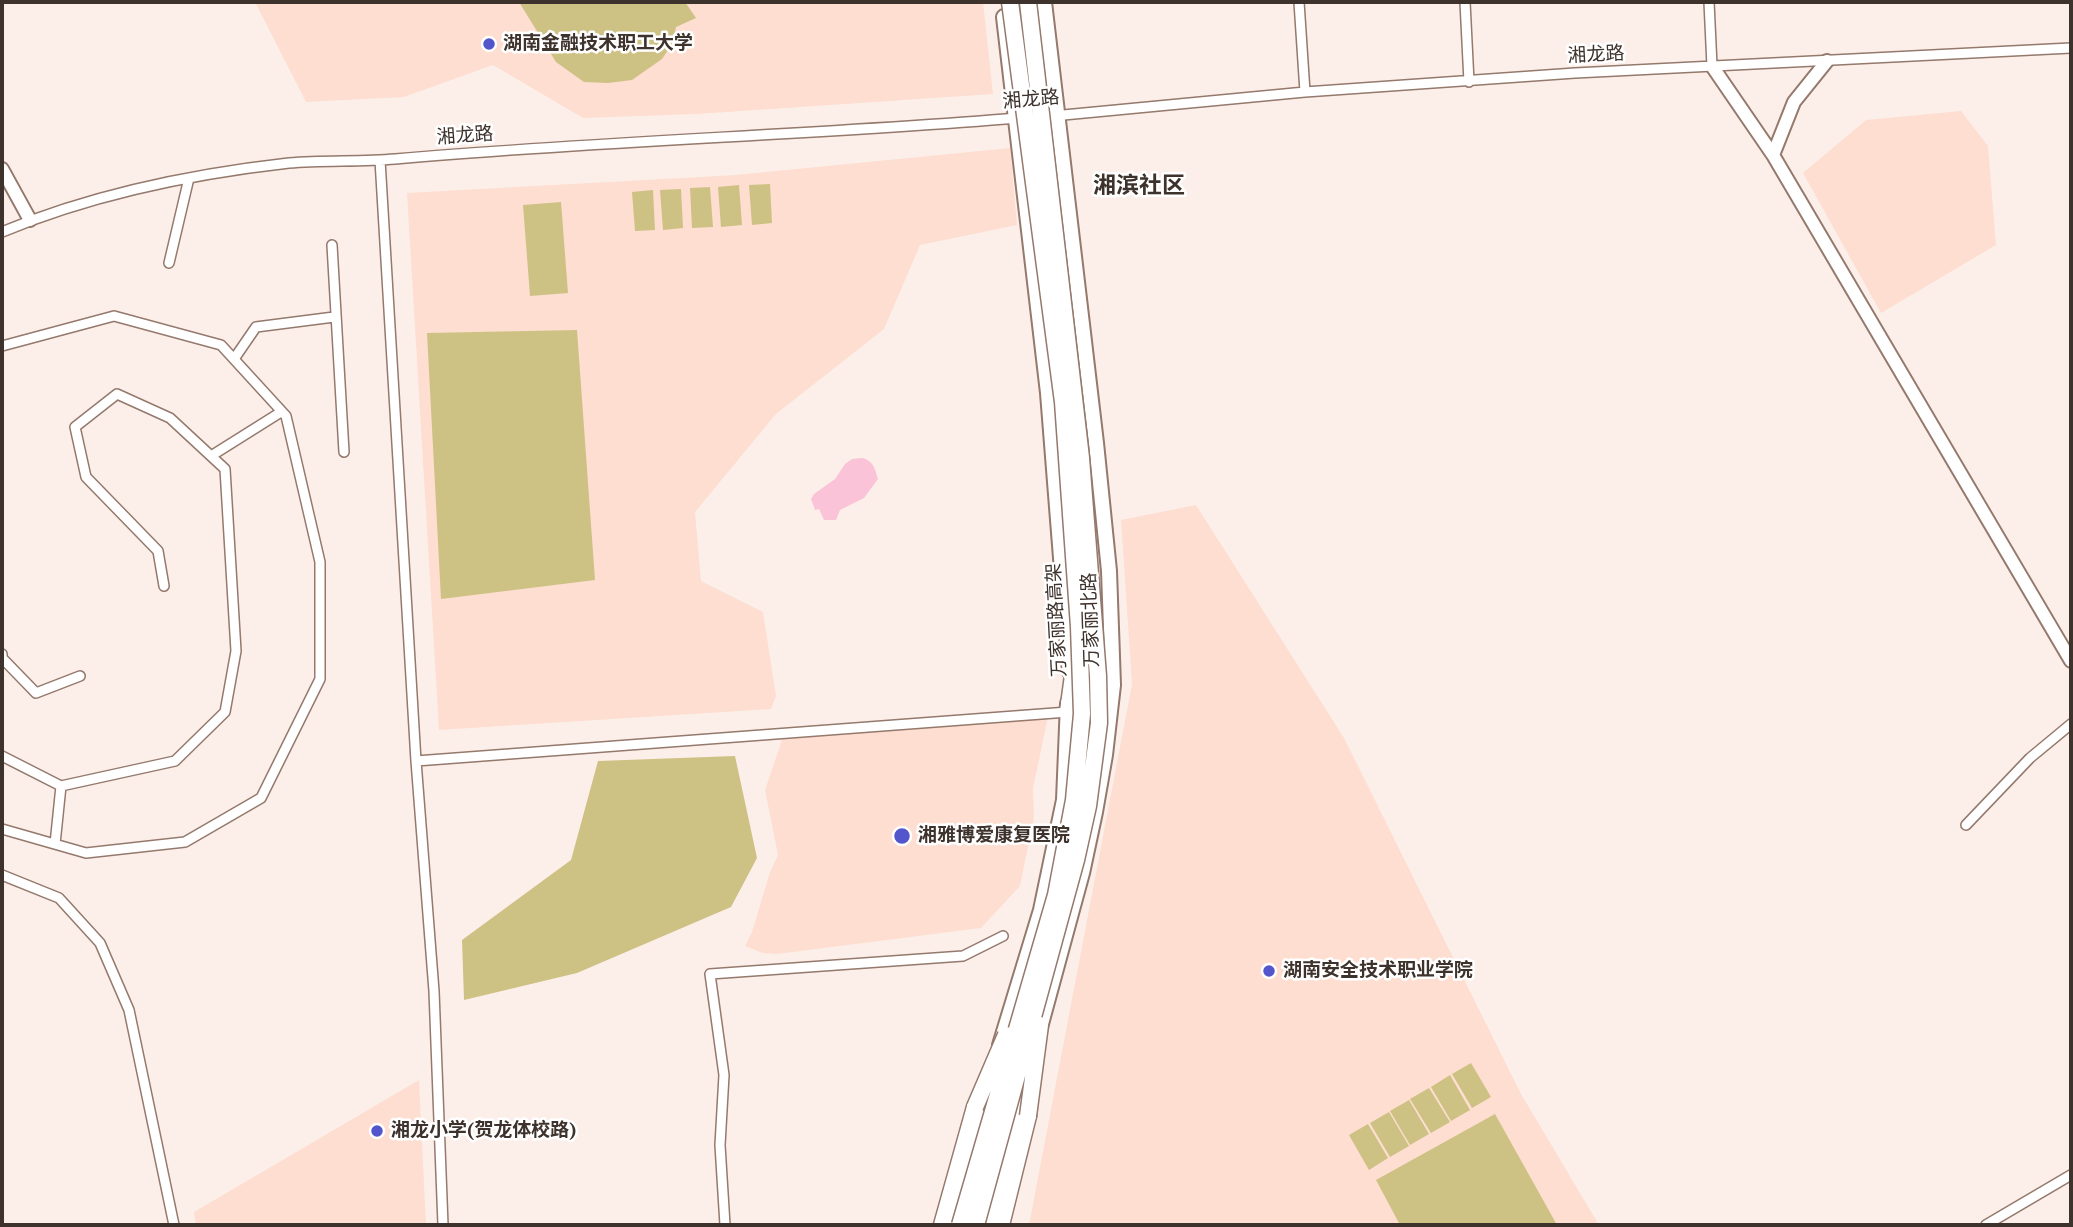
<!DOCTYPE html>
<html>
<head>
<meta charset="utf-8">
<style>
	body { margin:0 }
	#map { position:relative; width:2073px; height:1227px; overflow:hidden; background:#fcefea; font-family:"PT Serif",serif }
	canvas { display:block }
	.frame { position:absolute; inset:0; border:4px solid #3d322c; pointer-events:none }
</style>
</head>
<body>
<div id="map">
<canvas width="2073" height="1227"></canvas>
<div class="frame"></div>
</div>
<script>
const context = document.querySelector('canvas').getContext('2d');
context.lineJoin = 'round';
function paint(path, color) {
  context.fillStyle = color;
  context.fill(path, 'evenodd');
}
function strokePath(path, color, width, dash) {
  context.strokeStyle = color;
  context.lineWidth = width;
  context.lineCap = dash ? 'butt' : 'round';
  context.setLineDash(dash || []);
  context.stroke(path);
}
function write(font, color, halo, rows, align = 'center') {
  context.font = font + ' "PT Serif","Noto Sans SC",serif';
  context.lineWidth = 5;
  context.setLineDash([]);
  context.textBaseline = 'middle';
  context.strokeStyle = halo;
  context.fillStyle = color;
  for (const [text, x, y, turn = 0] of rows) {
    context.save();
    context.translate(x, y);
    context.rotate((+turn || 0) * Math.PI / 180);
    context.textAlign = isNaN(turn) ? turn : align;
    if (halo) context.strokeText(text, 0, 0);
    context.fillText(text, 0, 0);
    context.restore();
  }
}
paint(new Path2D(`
	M 255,2 L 983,2 L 993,94 L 697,114 L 583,118 L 493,65 L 404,97 L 306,102 Z
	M 1961,111 L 1988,146 L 1996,245 L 1881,313 L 1803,173 L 1866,120 Z
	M 1010,148 L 1017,225 L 920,245 L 884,329 L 776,414 L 695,512 L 701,581 L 763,612 L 776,696 L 771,709 L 439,730 L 407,193 L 736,175 Z
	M 1196,505 L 1344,738 L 1521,1094 L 1599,1225 L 1029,1225 L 1132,684 L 1121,520 Z
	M 1048,717 L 1033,788 L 1034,817 L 1020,886 L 981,928 L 777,954 L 763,953 L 745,946 L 752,932 L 770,872 L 778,855 L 765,790 L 784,734 Z
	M 419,1080 L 426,1225 L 196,1225 L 194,1212 Z`), '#fdded0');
paint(new Path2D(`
	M 519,2 L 685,2 L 696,18 L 676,27 L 672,44 L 662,59 L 632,80 L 608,83 L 584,82 L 556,62 Z
	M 770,184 L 772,223 L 752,225 L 749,185 Z
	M 739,185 L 742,225 L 721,227 L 718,187 Z
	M 710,187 L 713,227 L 692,228 L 690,188 Z
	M 681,189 L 683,228 L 663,230 L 660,190 Z
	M 653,190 L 655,230 L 635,231 L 632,192 Z
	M 561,202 L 568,293 L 530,296 L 523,205 Z
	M 577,330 L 595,580 L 441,599 L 427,333 Z
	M 735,756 L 757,858 L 731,907 L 577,973 L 464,1000 L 462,940 L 571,860 L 598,761 Z
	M 1471,1063 L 1491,1097 L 1472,1108 L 1452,1074 Z
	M 1450,1075 L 1470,1110 L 1451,1121 L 1431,1087 Z
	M 1429,1088 L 1450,1122 L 1431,1133 L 1410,1099 Z
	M 1409,1100 L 1429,1134 L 1410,1145 L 1390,1111 Z
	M 1389,1112 L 1409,1146 L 1390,1157 L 1370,1123 Z
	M 1495,1114 L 1557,1225 L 1400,1225 L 1376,1180 Z
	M 1368,1124 L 1388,1158 L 1369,1170 L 1349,1135 Z`), '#cec184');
paint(new Path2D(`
	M 862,458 C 874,461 875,469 878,479 L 864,498 L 840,510 L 836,520 L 824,520 L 819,509 L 815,510 L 811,499 L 814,494 L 835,479 L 845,464 L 852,459 Z`), '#fbc3d8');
const street = new Path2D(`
	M 1299,2 L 1305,92
	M 1465,2 L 1469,82
	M 1709,2 L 1712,66
	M 1053,116 L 1305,92 L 1575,73 L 2071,48
	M 380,160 L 416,761 L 434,991 L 443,1225
	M 2,232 C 93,194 191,174 289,163 C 324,160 360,162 395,159 C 602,141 811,135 1018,118
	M 332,245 L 344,452
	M 169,263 L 189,178
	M 2,346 L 114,316 L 221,345 L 286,416 L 320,562 L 320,679 L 261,798 L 185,842 L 86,853 L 2,829
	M 234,359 L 256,327 L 334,317
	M 211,456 L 281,412
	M 2,654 L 2,658 L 36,693 L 80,676
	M 2,756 L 61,786 L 55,844
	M 416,761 L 1068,712
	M 61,786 L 175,761 L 225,712 L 236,651 L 225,469 L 170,418 L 117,394 L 75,427 L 86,477 L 158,551 L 164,586
	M 1966,825 L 2030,758 L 2071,724
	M 2,875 L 59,898 L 100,943 L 129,1010 L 174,1225
	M 725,1225 L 720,1145 L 724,1075 L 710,974 L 963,956 L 1003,936
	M 1986,1225 L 2071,1175`);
const secondary = new Path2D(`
	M 1712,66 L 1773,155 L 2071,661
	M 1773,155 L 1794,102 L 1827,61
	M 2,169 L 30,220`);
const primary = new Path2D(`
	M 1004,17 L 1048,393 L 1070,672
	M 1038,1035 L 1082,873 L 1095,812 L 1105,755 L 1113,685 L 1109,571 L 1096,443 L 1044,2
	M 1000,1045 L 1041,910 L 1064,800 L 1068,703
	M 950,1225 L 987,1092
	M 987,1225 L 1028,1071`);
const highway = new Path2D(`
	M 1068,712 L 1075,661
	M 942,1225 L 975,1107
	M 1001,1225 L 1028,1116`);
strokePath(street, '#94796c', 12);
strokePath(secondary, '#94796c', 16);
strokePath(primary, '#94796c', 18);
strokePath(highway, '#94796c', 19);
strokePath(street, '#fff', 9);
strokePath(secondary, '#fff', 12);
strokePath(primary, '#fff', 14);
strokePath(highway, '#fff', 16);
const highwayBridge = new Path2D(`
	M 975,1107 L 1006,1035
	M 1028,1116 L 1040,1025
	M 960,1225 L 1056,895 L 1074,800 L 1082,714 L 1079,627 L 1063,402 L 1010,2
	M 976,1225 L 1076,860 L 1088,806 L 1099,723 L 1098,676 L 1081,458 L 1028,2`);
strokePath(highwayBridge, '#94796c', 19, []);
strokePath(highwayBridge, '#fff', 16);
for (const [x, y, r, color] of [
	[489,44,7,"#5255cc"],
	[902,836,9,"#5255cc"],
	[1269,971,7,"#5255cc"],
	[377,1131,7,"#5255cc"]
]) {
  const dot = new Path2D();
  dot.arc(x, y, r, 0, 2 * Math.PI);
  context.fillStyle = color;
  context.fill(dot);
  strokePath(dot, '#fff', 2.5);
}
write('bold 19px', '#3d322c', '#fff', [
	["湖南金融技术职工大学",503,44],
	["湘雅博爱康复医院",918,836],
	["湖南安全技术职业学院",1283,971],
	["湘龙小学(贺龙体校路)",391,1131]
], 'left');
write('19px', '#3d322c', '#fff', [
	["湘龙路",1596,55,-3],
	["湘龙路",1031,100,-5],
	["湘龙路",465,136,-4],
	["万家丽路高架",1057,620,-93],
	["万家丽北路",1091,620,-92]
]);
write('bold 23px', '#3d322c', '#fff', [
	["湘滨社区",1139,186]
]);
</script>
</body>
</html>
